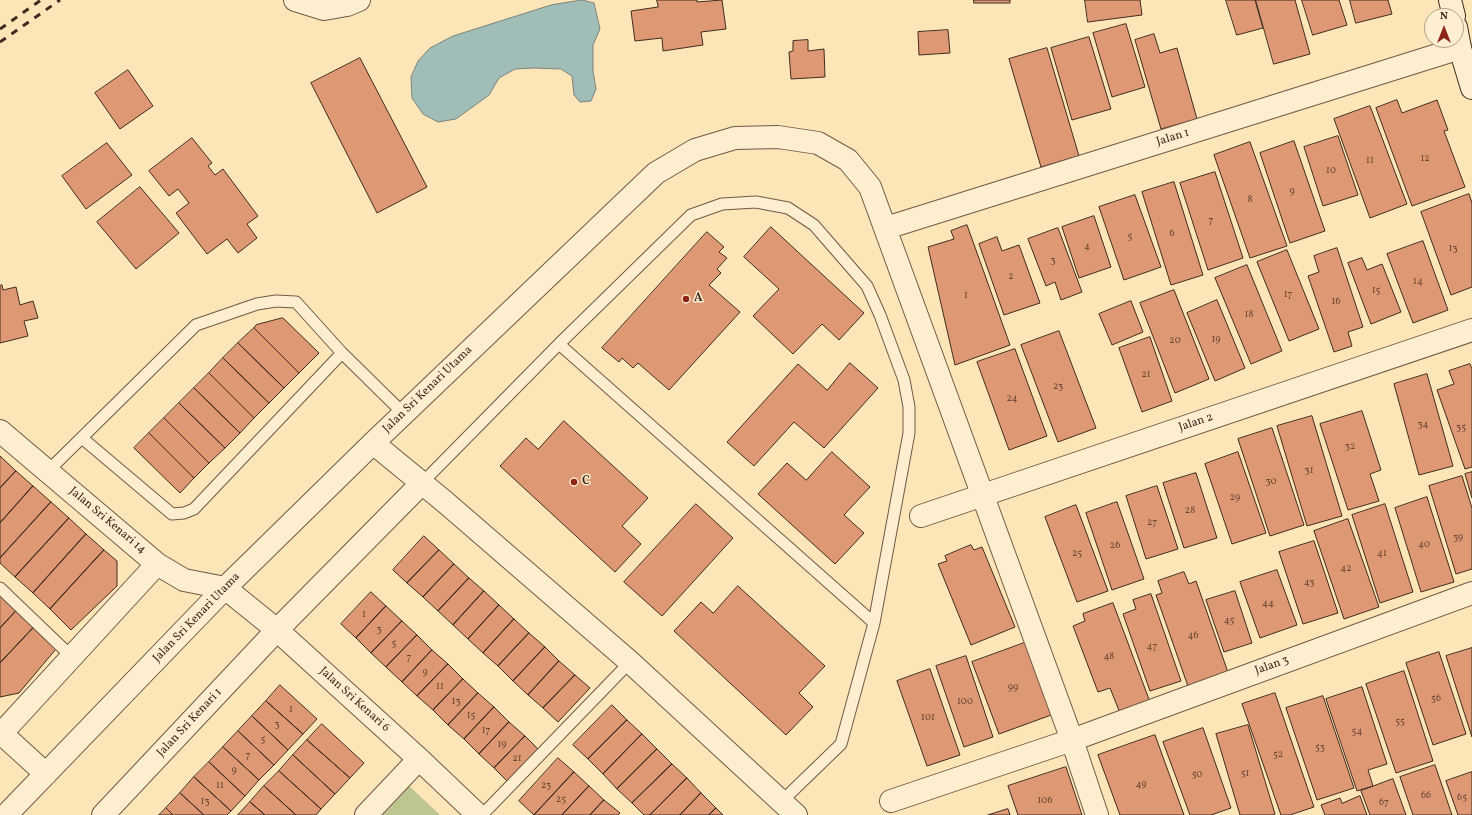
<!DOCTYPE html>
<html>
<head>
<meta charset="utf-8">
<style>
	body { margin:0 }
	#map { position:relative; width:1472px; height:815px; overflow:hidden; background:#fce5b7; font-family:Vollkorn,serif }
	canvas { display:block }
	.north { position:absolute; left:1424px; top:8px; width:40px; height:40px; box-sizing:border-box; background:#fdeed0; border:1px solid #b2a08a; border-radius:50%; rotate:0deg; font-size:11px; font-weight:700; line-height:16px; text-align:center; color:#412b20 }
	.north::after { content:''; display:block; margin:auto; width:14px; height:18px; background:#8f2418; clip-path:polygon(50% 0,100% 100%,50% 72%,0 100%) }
</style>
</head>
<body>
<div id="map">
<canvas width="1472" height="815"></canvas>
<div class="north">N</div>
</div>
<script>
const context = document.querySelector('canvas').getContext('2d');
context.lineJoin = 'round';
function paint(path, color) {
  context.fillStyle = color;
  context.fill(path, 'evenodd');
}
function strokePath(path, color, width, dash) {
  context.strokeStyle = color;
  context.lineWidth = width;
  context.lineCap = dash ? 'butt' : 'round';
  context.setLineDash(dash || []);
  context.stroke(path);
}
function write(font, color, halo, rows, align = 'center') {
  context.font = font + ' Vollkorn,serif';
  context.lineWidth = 3;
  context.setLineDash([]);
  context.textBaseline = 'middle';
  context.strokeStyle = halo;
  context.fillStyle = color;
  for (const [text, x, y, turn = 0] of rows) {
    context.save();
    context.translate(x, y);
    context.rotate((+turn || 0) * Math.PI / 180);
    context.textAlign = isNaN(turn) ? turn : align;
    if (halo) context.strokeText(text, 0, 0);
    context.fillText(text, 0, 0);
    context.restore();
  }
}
paint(new Path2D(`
	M 407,784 L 440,815 L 378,815 Z`), '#bec58f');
const water = new Path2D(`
	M 582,0 L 594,3 L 600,29 L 593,45 L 593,71 L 596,89 L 591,101 L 580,102 L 574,95 L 572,76 L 561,69 L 534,68 L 515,69 L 499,78 L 489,95 L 456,119 L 438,122 L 423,114 L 412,98 L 411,77 L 418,61 L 430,48 L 453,36 L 551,5 Z`);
paint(water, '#a1bdb7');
strokePath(water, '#7b837b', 1);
const building = new Path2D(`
	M 657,0 L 697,0 L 697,2 L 722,0 L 726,29 L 701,32 L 703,45 L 663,51 L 662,38 L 635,41 L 631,11 L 658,7 Z
	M 974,0 L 1010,0 L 1010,3 L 974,3 Z
	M 1085,0 L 1140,0 L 1142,15 L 1088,22 Z
	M 1226,0 L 1255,0 L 1263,28 L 1237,35 Z
	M 1256,0 L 1295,0 L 1310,54 L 1274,64 Z
	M 1302,0 L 1339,0 L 1347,25 L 1313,35 Z
	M 1350,0 L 1388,0 L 1392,14 L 1356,23 Z
	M 1126,24 L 1145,87 L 1112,97 L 1093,33 Z
	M 948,30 L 950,53 L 919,55 L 918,32 Z
	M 1154,34 L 1160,53 L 1177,48 L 1197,119 L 1161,129 L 1135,40 Z
	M 1089,37 L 1111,109 L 1072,120 L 1051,48 Z
	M 808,40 L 808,51 L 824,49 L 825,77 L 791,79 L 789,52 L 793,51 L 793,41 Z
	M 1047,48 L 1079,156 L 1041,167 L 1009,59 Z
	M 360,58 L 427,187 L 377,213 L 311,83 Z
	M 128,70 L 153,106 L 120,129 L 95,93 Z
	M 1397,100 L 1402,113 L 1437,100 L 1448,130 L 1444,131 L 1465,187 L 1412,206 L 1376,108 Z
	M 1370,106 L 1407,204 L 1370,218 L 1334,119 Z
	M 1338,136 L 1358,195 L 1323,206 L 1304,147 Z
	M 192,138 L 212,163 L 208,166 L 215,175 L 223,169 L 258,216 L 247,224 L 257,238 L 238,253 L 227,239 L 207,254 L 176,213 L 189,203 L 178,189 L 169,196 L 149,171 Z
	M 1294,141 L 1325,231 L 1290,243 L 1260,153 Z
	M 1250,142 L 1287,246 L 1250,258 L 1214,155 Z
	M 107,143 L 132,175 L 86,209 L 62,176 Z
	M 1215,172 L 1243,258 L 1208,270 L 1180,183 Z
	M 1174,182 L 1203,275 L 1171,285 L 1142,192 Z
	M 140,187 L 179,233 L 136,269 L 97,222 Z
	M 1469,194 L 1472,203 L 1472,287 L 1451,295 L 1421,212 Z
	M 1135,195 L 1161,267 L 1124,280 L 1099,207 Z
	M 1094,216 L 1111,267 L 1079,278 L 1062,227 Z
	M 967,225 L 1010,345 L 955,365 L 928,247 L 954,239 L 951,231 Z
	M 771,227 L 864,313 L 839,340 L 822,324 L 793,354 L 753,316 L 779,289 L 744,257 Z
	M 1058,228 L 1082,292 L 1061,300 L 1055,282 L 1046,286 L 1028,239 Z
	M 707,232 L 724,247 L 719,252 L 727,258 L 717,269 L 721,273 L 709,285 L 740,312 L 669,390 L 638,363 L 633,368 L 622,358 L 619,362 L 602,348 Z
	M 997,237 L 1002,251 L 1019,245 L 1040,303 L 1004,315 L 979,244 Z
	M 1423,241 L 1448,310 L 1413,323 L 1387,254 Z
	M 1337,248 L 1363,327 L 1348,332 L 1352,346 L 1334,352 L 1308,276 L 1319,272 L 1314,256 Z
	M 1287,250 L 1319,329 L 1289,341 L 1257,262 Z
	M 1362,258 L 1367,270 L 1382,264 L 1401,312 L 1371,324 L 1348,263 Z
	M 1247,265 L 1282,351 L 1251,364 L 1215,278 Z
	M 2,285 L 3,290 L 16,287 L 20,305 L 33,301 L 38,318 L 24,321 L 28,336 L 0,343 L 0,286 Z
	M 1174,290 L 1209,379 L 1175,393 L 1140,303 Z
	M 1217,300 L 1245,368 L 1215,381 L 1187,313 Z
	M 1131,301 L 1143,332 L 1112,345 L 1099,314 Z
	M 283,318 L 319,353 L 299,373 L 254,328 L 256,325 Z
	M 254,328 L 299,373 L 284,388 L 238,343 Z
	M 1059,331 L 1096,428 L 1058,442 L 1021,345 Z
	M 1150,337 L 1172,401 L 1142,412 L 1119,348 Z
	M 238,343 L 284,388 L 269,403 L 223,358 Z
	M 1015,349 L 1047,436 L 1009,450 L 977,362 Z
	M 223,358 L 269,403 L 254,418 L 209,373 Z
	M 850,363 L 878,388 L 824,448 L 794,422 L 754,466 L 727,442 L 798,364 L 827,390 Z
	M 1470,364 L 1472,369 L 1472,467 L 1465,469 L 1437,390 L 1454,384 L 1449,371 Z
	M 209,373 L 254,418 L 240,433 L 194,388 Z
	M 1427,374 L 1453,466 L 1419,475 L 1394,384 Z
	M 194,388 L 240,433 L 225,448 L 179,403 Z
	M 179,403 L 225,448 L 209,463 L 164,418 Z
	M 1362,411 L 1381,470 L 1370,474 L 1379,501 L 1348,510 L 1320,424 Z
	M 1312,416 L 1342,516 L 1307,526 L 1277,426 Z
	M 164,418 L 209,463 L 194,478 L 149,433 Z
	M 564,421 L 648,498 L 622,526 L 641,544 L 615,572 L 500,466 L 526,438 L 538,449 Z
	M 1272,428 L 1304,525 L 1270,536 L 1238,439 Z
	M 149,433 L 194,478 L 180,493 L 134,448 Z
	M 832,452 L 870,487 L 844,515 L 864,533 L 835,564 L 758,494 L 787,463 L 806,480 Z
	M 1238,452 L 1266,533 L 1232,544 L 1205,464 Z
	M 0,456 L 16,471 L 0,488 Z
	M 16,471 L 33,486 L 0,523 L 0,488 Z
	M 1472,472 L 1472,498 L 1465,474 Z
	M 1196,473 L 1217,538 L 1184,548 L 1163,483 Z
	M 1462,476 L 1472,508 L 1472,569 L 1456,574 L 1429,486 Z
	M 33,486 L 51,502 L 0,558 L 0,523 Z
	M 1157,486 L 1178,549 L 1146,559 L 1126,496 Z
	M 1427,497 L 1454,582 L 1421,592 L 1395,508 Z
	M 51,502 L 69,518 L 15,577 L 0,563 L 0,558 Z
	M 1117,502 L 1144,579 L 1112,590 L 1086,513 Z
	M 696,504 L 733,538 L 662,616 L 624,582 Z
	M 1385,504 L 1413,592 L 1380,603 L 1352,515 Z
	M 1076,505 L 1108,591 L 1077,602 L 1045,517 Z
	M 69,518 L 86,534 L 33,593 L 15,577 Z
	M 1348,519 L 1379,607 L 1344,619 L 1314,531 Z
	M 86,534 L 104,550 L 50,609 L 33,593 Z
	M 424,536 L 439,550 L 407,583 L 393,570 Z
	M 1314,541 L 1338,613 L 1303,624 L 1279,552 Z
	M 971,545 L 974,550 L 982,547 L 1015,627 L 971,645 L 938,564 L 947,561 L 945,556 Z
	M 104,550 L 117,561 L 117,586 L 71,630 L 50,609 Z
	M 439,550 L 454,564 L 423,597 L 407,583 Z
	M 454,564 L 469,578 L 438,611 L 423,597 Z
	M 1277,570 L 1297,625 L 1260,638 L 1240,582 Z
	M 1184,572 L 1189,584 L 1196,581 L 1230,678 L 1190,692 L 1156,595 L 1162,593 L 1158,581 Z
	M 469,578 L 484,591 L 453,625 L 438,611 Z
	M 738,586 L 825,666 L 799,693 L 813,707 L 786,735 L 674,631 L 701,602 L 713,613 Z
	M 484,591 L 499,605 L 468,639 L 453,625 Z
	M 1235,591 L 1252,643 L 1224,652 L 1206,600 Z
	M 371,592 L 386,606 L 356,638 L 341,624 Z
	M 1151,594 L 1181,681 L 1150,691 L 1123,614 L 1136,609 L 1133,600 Z
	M 0,596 L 16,611 L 0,628 Z
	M 1113,603 L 1150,702 L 1120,713 L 1110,688 L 1098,692 L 1073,626 L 1085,621 L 1083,614 Z
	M 499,605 L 514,619 L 483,653 L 468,639 Z
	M 386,606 L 402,621 L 371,653 L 356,638 Z
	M 16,611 L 33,628 L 0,663 L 0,628 Z
	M 514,619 L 529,633 L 498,666 L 483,653 Z
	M 402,621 L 417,635 L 386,667 L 371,653 Z
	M 33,628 L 56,649 L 19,693 L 0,697 L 0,663 Z
	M 529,633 L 545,647 L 513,681 L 498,666 Z
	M 417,635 L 432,650 L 402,682 L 386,667 Z
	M 1027,642 L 1054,714 L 999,734 L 972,662 Z
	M 545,647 L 559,661 L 528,695 L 513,681 Z
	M 1472,648 L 1472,737 L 1446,656 Z
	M 432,650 L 448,664 L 417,696 L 402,682 Z
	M 1439,652 L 1466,734 L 1433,745 L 1406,663 Z
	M 966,656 L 993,737 L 964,747 L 936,666 Z
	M 559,661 L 575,675 L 543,708 L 528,695 Z
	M 448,664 L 463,679 L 433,710 L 417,696 Z
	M 930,669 L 960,755 L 927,766 L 897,681 Z
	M 1404,671 L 1433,761 L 1396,773 L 1366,684 Z
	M 575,675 L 590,688 L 558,722 L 543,708 Z
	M 463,679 L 478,693 L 448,725 L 433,710 Z
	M 280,685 L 317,719 L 303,734 L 266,701 Z
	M 1362,687 L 1387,764 L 1368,770 L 1373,786 L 1357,791 L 1326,699 Z
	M 478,693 L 494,707 L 464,739 L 448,725 Z
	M 1275,693 L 1314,807 L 1290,815 L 1281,815 L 1242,704 Z
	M 1323,696 L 1354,788 L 1317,800 L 1286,708 Z
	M 266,701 L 303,734 L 288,750 L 252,716 Z
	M 612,705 L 627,720 L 588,759 L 573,745 Z
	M 494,707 L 509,722 L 479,754 L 464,739 Z
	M 252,716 L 288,750 L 274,765 L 238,731 Z
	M 627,720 L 642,734 L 603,774 L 588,759 Z
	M 509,722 L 525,736 L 494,768 L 479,754 Z
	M 322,724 L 364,763 L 350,778 L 307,740 Z
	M 1248,725 L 1275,814 L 1272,815 L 1240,815 L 1216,734 Z
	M 1203,728 L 1231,808 L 1211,815 L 1190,815 L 1163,742 Z
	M 238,731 L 274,765 L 259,780 L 223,747 Z
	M 642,734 L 657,749 L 617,789 L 603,774 Z
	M 1155,735 L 1184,815 L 1120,815 L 1098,755 Z
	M 525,736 L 540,751 L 509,783 L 494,768 Z
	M 307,740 L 350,778 L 335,794 L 293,755 Z
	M 223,747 L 259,780 L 245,796 L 209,762 Z
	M 657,749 L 672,764 L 632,803 L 617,789 Z
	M 293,755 L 335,794 L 321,809 L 279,771 Z
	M 558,758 L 574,772 L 534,815 L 519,801 Z
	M 209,762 L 245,796 L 231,811 L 194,777 Z
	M 672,764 L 687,778 L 650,815 L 644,815 L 632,803 Z
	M 1435,765 L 1452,815 L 1413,815 L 1400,777 Z
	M 1066,767 L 1082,815 L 1018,815 L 1008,786 Z
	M 279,771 L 321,809 L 316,815 L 296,815 L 264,786 Z
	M 574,772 L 589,786 L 562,815 L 534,815 Z
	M 1472,772 L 1472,815 L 1458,815 L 1446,781 Z
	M 194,777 L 231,811 L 227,815 L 204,815 L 180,793 Z
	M 687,778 L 701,793 L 680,815 L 650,815 Z
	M 1393,779 L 1406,815 L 1370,815 L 1361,791 Z
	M 264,786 L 296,815 L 265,815 L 250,802 Z
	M 589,786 L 604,800 L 590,815 L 562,815 Z
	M 180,793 L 204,815 L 173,815 L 166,808 Z
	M 701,793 L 716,808 L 709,815 L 680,815 Z
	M 1360,796 L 1367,815 L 1325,815 L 1321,805 L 1340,798 L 1342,803 Z
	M 604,800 L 620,813 L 618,815 L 590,815 Z
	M 250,802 L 265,815 L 238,815 Z
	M 166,808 L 173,815 L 159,815 Z
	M 716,808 L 723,815 L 709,815 Z
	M 1008,809 L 1010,815 L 988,815 Z`);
paint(building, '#de9974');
strokePath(building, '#412b20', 1);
const lane = new Path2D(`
	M 559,344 L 691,215 L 722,204 L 756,202 L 788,208 L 814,225 L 867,286 L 880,315 L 904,380 L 909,407 L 909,433 L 874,623
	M 82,438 L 172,514 L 184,513 L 194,509 L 342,353
	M 48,471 L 196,325 L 257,304 L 276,301 L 296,302 L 342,353 L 403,413
	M 422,483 L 559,344 L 874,623 L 841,744 L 781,802
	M 0,588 L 72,657
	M 482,815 L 630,662`);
const street = new Path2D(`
	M 295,0 L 324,9 L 347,5 L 359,0
	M 886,228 L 1460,48
	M 0,431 L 157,564 L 184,580 L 225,588 L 277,630 L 419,759 L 478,815
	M 373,443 L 445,502 L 630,662 L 796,815
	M 921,516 L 1472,330
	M 0,732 L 46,774
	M 0,735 L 157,564
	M 891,801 L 1072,740 L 1472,593
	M 6,815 L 225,588 L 373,443 L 656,173 L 695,150 L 735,138 L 778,137 L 818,143 L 848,160 L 870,187 L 1072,740 L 1097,815
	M 103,815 L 277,630 L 422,483
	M 366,815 L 419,759`);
const secondary = new Path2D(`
	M 1450,0 L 1454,16
	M 1456,27 L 1460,48 L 1472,88`);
strokePath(lane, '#705a46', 13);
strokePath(street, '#705a46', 24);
strokePath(secondary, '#412b20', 24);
strokePath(lane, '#fdeed0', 11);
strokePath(street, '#fdeed0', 22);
strokePath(secondary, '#fdeed0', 22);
strokePath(new Path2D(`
	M 0,29 L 41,0
	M 0,42 L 60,0`), '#412b20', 3, [7, 7]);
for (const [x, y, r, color] of [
	[686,299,4,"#8f2418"],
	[574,482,4,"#8f2418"]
]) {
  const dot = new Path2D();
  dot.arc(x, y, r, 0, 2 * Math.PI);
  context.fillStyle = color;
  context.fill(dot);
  strokePath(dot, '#fdeed0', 1.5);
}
write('10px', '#684635', null, [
	["12",1425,159],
	["11",1370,161],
	["10",1331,171],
	["9",1292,192],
	["8",1250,200],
	["7",1211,221],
	["6",1172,234],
	["5",1130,237],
	["4",1087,247],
	["13",1453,249],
	["3",1053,261],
	["2",1011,277],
	["14",1418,282],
	["15",1376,291],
	["17",1288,295],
	["1",966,296],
	["16",1336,302],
	["18",1249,315],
	["19",1216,340],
	["20",1175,341],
	["21",1146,375],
	["23",1058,387],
	["24",1012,399],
	["34",1423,425],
	["35",1461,428],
	["32",1350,447],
	["31",1309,471],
	["30",1271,482],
	["29",1235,498],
	["28",1190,511],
	["27",1152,523],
	["39",1458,538],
	["40",1424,545],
	["26",1115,546],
	["25",1077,554],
	["41",1382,554],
	["42",1346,569],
	["43",1309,583],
	["44",1268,604],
	["1",364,615],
	["45",1229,621],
	["3",379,630],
	["46",1193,636],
	["5",394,644],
	["47",1152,647],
	["48",1109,657],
	["7",409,658],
	["9",425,673],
	["11",440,687],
	["99",1013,688],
	["56",1436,699],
	["13",456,702],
	["100",965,702],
	["1",291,710],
	["15",471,716],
	["101",928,718],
	["55",1400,722],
	["3",277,725],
	["17",486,731],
	["54",1357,732],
	["5",263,740],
	["19",502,745],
	["53",1320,748],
	["52",1278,755],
	["7",248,756],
	["21",517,759],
	["9",234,771],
	["51",1245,774],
	["50",1197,775],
	["49",1141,785],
	["11",220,786],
	["23",546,786],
	["66",1426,796],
	["65",1462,798],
	["25",561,800],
	["106",1045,801],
	["13",205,802],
	["67",1384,803]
]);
write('12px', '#412b20', '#fdeed0', [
	["Jalan 1",1173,138,-17],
	["Jalan Sri Kenari Utama",428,390,-44],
	["Jalan 2",1196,423,-19],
	["Jalan Sri Kenari 14",107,521,40],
	["Jalan Sri Kenari Utama",197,618,-46],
	["Jalan 3",1272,666,-20],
	["Jalan Sri Kenari 6",354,700,42],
	["Jalan Sri Kenari 1",190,723,-47]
]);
write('bold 12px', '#412b20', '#fdeed0', [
	["A",694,299],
	["C",582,482]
], 'left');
</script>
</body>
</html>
